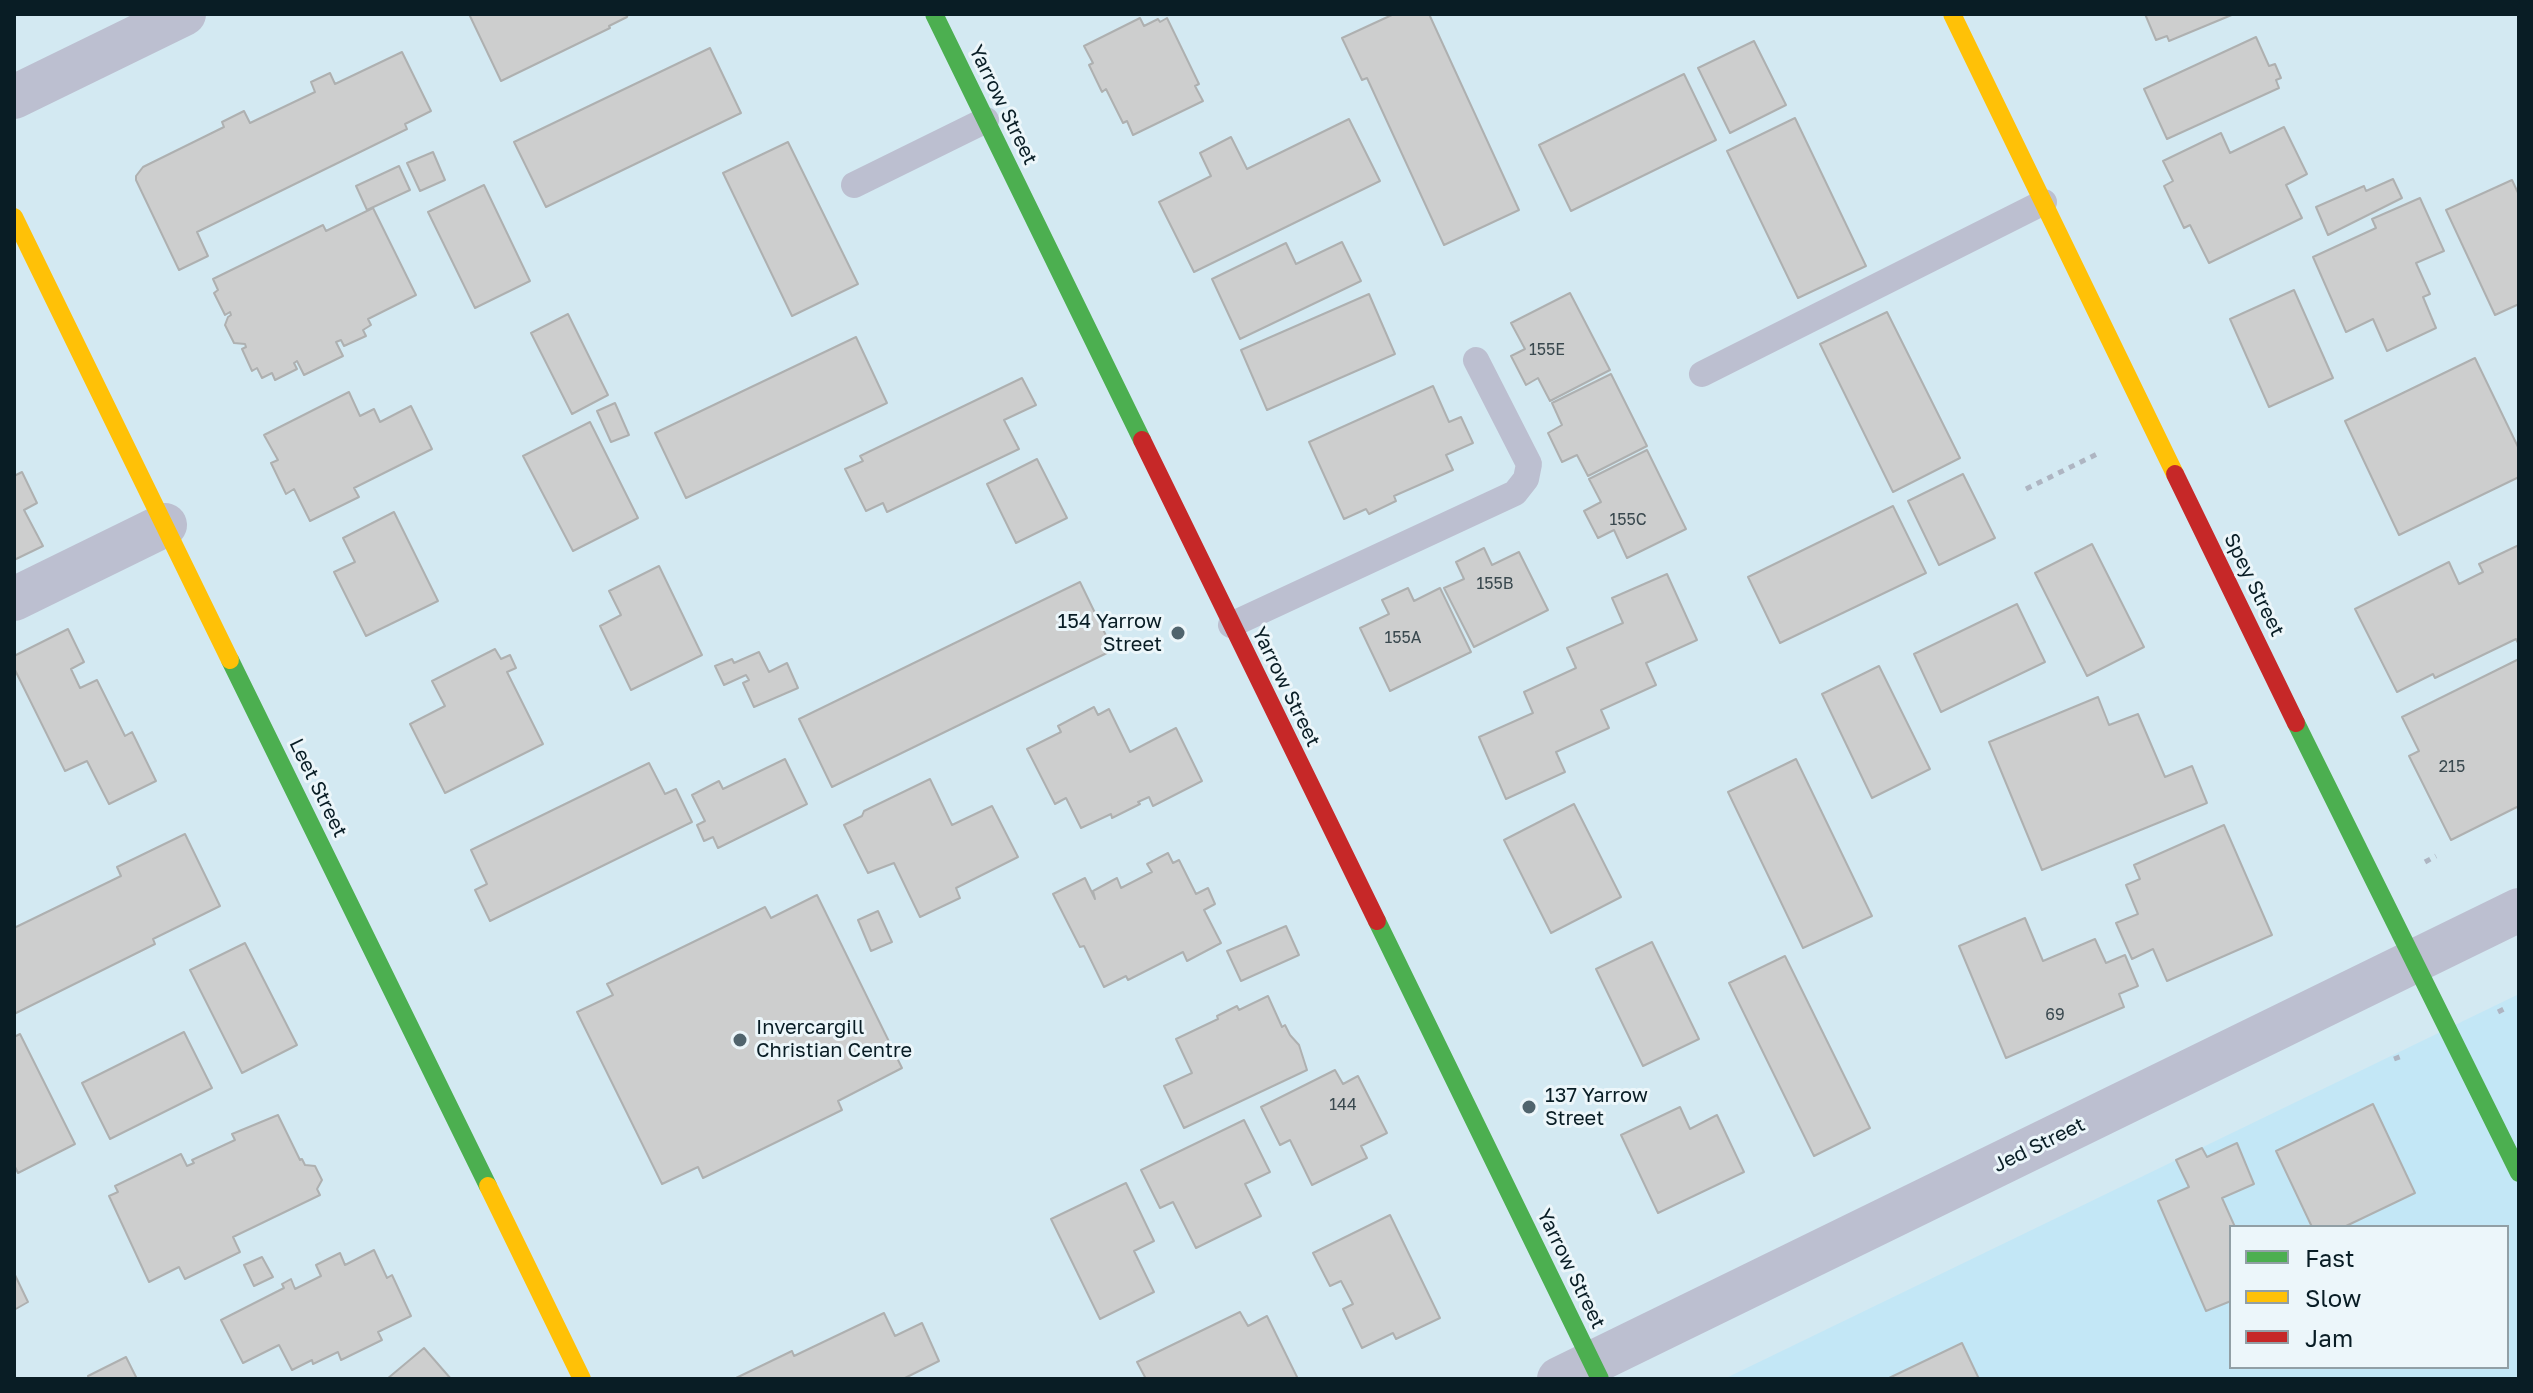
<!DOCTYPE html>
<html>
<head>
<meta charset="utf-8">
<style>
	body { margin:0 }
	#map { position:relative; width:2533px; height:1393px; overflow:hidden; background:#d3e9f2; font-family:"Golos Text",sans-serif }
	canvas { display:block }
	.frame { position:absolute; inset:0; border:16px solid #091d25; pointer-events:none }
	.legend { position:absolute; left:2229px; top:1225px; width:280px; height:144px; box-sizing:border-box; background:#ecf6fa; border:2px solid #919fa5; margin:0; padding:10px 14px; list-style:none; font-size:24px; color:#091d25 }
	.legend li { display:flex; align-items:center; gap:16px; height:40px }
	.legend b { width:40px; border:2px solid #919fa5 }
</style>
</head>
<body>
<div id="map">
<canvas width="2533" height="1393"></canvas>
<div class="frame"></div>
<ul class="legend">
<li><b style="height:10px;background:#4caf50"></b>Fast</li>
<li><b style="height:10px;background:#ffc107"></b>Slow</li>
<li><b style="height:10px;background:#c62828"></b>Jam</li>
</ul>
</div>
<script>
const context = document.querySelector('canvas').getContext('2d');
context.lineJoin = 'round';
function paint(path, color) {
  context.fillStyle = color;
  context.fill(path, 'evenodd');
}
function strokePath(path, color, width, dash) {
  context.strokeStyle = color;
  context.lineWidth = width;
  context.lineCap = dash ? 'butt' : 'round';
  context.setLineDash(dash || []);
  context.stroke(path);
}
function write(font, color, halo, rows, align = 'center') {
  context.font = font + ' "Golos Text",sans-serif';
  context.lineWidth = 6;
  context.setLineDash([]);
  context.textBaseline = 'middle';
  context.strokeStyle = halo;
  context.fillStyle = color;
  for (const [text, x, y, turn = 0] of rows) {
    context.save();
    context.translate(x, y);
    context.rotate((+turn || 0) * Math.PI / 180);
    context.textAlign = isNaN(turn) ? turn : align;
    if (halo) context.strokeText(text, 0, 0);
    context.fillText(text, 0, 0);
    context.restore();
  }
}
paint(new Path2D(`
	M 2519,994 L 2519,1379 L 1724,1379 ZM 2231,1227 L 2507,1227 L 2507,1367 L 2231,1367 Z`), '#c3e7f6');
const building = new Path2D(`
	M 469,14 L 628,14 L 627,17 L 609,26 L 610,28 L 501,81 Z
	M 1394,14 L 1429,14 L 1519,210 L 1444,245 L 1367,78 L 1362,80 L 1342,38 Z
	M 2145,14 L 2234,14 L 2169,41 L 2167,36 L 2156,40 Z
	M 1140,18 L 1144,26 L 1158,19 L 1160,22 L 1167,18 L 1199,84 L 1195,86 L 1203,101 L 1133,135 L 1127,121 L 1123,123 L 1106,89 L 1102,92 L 1089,65 L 1093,63 L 1084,46 Z
	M 2256,37 L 2269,66 L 2275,64 L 2281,78 L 2276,80 L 2279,88 L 2167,139 L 2144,89 Z
	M 1754,41 L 1786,105 L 1730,133 L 1698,68 Z
	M 710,48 L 741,113 L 546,207 L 514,142 Z
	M 402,52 L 431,111 L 405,124 L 407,129 L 197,232 L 208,256 L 179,270 L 136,180 L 136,176 L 143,167 L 224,127 L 222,122 L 244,111 L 250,123 L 315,92 L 311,82 L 330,73 L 335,84 Z
	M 1684,74 L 1716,140 L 1571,211 L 1539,145 Z
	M 1795,118 L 1866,266 L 1798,298 L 1727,151 Z
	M 1349,119 L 1380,181 L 1194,272 L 1159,202 L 1211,176 L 1200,153 L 1231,137 L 1247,169 Z
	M 2284,127 L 2307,174 L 2286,185 L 2302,218 L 2209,263 L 2190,225 L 2184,228 L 2164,186 L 2173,181 L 2163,161 L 2221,133 L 2230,153 Z
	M 788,142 L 858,284 L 792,316 L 723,173 Z
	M 433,152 L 445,180 L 420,191 L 407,163 Z
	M 399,166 L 410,190 L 367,210 L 356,186 Z
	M 2393,179 L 2402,198 L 2328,235 L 2316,207 L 2364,186 L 2366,191 Z
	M 2512,180 L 2519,195 L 2519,304 L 2495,315 L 2446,210 Z
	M 484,185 L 530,281 L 475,308 L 428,212 Z
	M 2420,198 L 2444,251 L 2416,263 L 2430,294 L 2423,297 L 2436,328 L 2387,351 L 2373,319 L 2346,332 L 2313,257 L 2376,228 L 2372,219 Z
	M 373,208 L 416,295 L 368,319 L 371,325 L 363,330 L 366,336 L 344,346 L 341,340 L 336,342 L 343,356 L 304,375 L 297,361 L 294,363 L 297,369 L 275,380 L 272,373 L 262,378 L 257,368 L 252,371 L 242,349 L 246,347 L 245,344 L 234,343 L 225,325 L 228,317 L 231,315 L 230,312 L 225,315 L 214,293 L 218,290 L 213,279 L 323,225 L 326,231 Z
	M 1342,242 L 1361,281 L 1240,339 L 1212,279 L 1286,243 L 1296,264 Z
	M 2294,290 L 2333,378 L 2269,407 L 2230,319 Z
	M 1570,293 L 1610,370 L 1550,401 L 1538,378 L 1526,385 L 1511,356 L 1525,349 L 1511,323 Z
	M 1369,294 L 1395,354 L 1267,410 L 1241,350 Z
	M 1887,312 L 1960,458 L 1893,492 L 1820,344 Z
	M 568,314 L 608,395 L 572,414 L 531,333 Z
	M 856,337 L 887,403 L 686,498 L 655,433 Z
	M 2475,358 L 2519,449 L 2519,477 L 2399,535 L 2345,421 Z
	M 1611,374 L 1647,446 L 1588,476 L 1577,455 L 1562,462 L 1548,433 L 1562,425 L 1552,403 Z
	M 1022,378 L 1036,405 L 1004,420 L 1019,449 L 887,512 L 883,503 L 866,511 L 845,469 L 863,461 L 860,456 Z
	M 1433,386 L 1449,422 L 1461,417 L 1473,443 L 1446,455 L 1453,470 L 1394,496 L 1396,501 L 1369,514 L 1366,509 L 1344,519 L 1309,442 Z
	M 349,392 L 360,416 L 374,409 L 380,422 L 411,406 L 432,449 L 354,488 L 359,497 L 310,521 L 294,489 L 286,494 L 271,463 L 278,460 L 264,435 Z
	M 615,403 L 629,435 L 611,442 L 597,411 Z
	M 590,422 L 638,518 L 573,551 L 523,456 Z
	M 1647,450 L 1686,529 L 1627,558 L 1614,530 L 1598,538 L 1584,511 L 1601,502 L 1589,479 Z
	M 1037,459 L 1067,518 L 1016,543 L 987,484 Z
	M 22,472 L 37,503 L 24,510 L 43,546 L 14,560 L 14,476 Z
	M 1963,474 L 1995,538 L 1939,565 L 1908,501 Z
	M 1893,506 L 1926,573 L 1780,643 L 1748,577 Z
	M 394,512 L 438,601 L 366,636 L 334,572 L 355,562 L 343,538 Z
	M 2092,544 L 2144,647 L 2087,676 L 2035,573 Z
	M 2519,545 L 2519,645 L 2516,639 L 2435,678 L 2433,674 L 2397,692 L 2355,609 L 2449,562 L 2459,584 L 2483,572 L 2479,564 Z
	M 1484,548 L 1492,565 L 1519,552 L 1548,610 L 1474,647 L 1444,588 L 1464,579 L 1456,562 Z
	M 659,566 L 702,655 L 631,690 L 600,626 L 621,615 L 609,591 Z
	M 1667,574 L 1697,640 L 1646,663 L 1656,685 L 1601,710 L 1609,728 L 1556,752 L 1565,772 L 1506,799 L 1479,737 L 1533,713 L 1524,692 L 1576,668 L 1567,648 L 1623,623 L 1612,598 Z
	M 1080,582 L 1113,650 L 832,787 L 799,719 Z
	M 1408,588 L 1414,601 L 1440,588 L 1471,652 L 1390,691 L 1360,628 L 1389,614 L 1382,600 Z
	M 2017,604 L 2045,662 L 1941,712 L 1914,654 Z
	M 68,629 L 84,662 L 71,669 L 80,688 L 97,680 L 125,736 L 132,732 L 156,781 L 109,804 L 87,761 L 65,771 L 14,668 L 14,656 Z
	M 495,649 L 501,659 L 510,655 L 516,668 L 507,672 L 543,744 L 445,793 L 410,724 L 445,706 L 432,681 Z
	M 759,652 L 769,672 L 787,663 L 798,688 L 754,707 L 743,683 L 749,680 L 746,675 L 724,685 L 715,666 L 732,659 L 734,663 Z
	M 2519,659 L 2519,806 L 2451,840 L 2409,756 L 2419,751 L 2402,717 Z
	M 1879,666 L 1930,769 L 1872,798 L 1822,694 Z
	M 2098,697 L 2109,725 L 2138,714 L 2165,777 L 2192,766 L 2207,803 L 2042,870 L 1989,742 Z
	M 1094,707 L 1098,715 L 1109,709 L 1130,752 L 1176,728 L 1202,781 L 1153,806 L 1149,797 L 1138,802 L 1140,804 L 1112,818 L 1111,814 L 1081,828 L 1066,798 L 1055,804 L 1027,749 L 1061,732 L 1058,726 Z
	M 785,759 L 807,804 L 718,848 L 713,837 L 704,841 L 697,825 L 705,821 L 692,795 L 719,781 L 723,789 Z
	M 1796,759 L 1872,916 L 1803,948 L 1728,792 Z
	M 649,763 L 665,794 L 676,789 L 692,822 L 490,921 L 475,890 L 487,884 L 471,850 Z
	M 930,779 L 952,825 L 992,806 L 1018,857 L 956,888 L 960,898 L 920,917 L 894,863 L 868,873 L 844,825 L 862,816 L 864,811 Z
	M 1574,804 L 1621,897 L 1551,933 L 1504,840 Z
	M 2224,825 L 2272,935 L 2167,981 L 2153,949 L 2132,959 L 2116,923 L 2138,914 L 2126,885 L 2140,879 L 2134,865 Z
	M 185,834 L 220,906 L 153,939 L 155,944 L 14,1014 L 14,928 L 121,876 L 117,867 Z
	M 1168,853 L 1173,863 L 1179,860 L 1196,894 L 1208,888 L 1215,904 L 1204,910 L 1221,943 L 1187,961 L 1183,952 L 1128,980 L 1126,976 L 1104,987 L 1084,946 L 1080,947 L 1053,894 L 1085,878 L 1095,899 L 1093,891 L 1117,878 L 1121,888 L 1152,872 L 1147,864 Z
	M 817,895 L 902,1068 L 838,1101 L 842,1110 L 703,1178 L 698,1167 L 662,1184 L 577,1012 L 613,995 L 607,984 L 765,907 L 771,918 Z
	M 878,911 L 892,942 L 871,951 L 858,920 Z
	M 2025,918 L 2043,961 L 2095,939 L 2106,963 L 2125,955 L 2138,986 L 2119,994 L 2124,1007 L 2006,1058 L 1959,946 Z
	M 1286,926 L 1299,955 L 1241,981 L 1227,951 Z
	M 1652,942 L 1699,1039 L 1643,1066 L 1596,969 Z
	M 245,943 L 297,1045 L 242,1073 L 190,970 Z
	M 1785,956 L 1870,1128 L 1814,1156 L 1729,983 Z
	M 1268,996 L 1282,1027 L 1285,1025 L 1290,1035 L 1299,1045 L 1307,1070 L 1184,1128 L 1164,1086 L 1192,1073 L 1176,1039 L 1218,1019 L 1217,1016 L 1237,1006 L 1239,1010 Z
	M 184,1032 L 212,1088 L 110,1139 L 82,1083 Z
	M 20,1034 L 75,1144 L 18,1173 L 14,1165 L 14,1037 Z
	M 1335,1070 L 1343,1084 L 1358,1076 L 1387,1133 L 1361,1146 L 1367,1158 L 1312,1185 L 1290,1140 L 1280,1145 L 1261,1107 Z
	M 2373,1104 L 2415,1193 L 2344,1227 L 2312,1227 L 2276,1151 Z
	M 1680,1107 L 1690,1129 L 1717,1115 L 1744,1172 L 1658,1213 L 1621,1135 Z
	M 278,1115 L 300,1160 L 302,1159 L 305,1165 L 315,1166 L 322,1180 L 317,1189 L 320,1195 L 233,1237 L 240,1252 L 185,1279 L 179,1267 L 149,1282 L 109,1196 L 118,1192 L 115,1186 L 181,1154 L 187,1166 L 194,1163 L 192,1160 L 235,1140 L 232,1134 Z
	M 1244,1120 L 1270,1172 L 1245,1184 L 1261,1216 L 1196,1248 L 1173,1202 L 1160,1208 L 1141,1170 Z
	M 2237,1143 L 2254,1184 L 2222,1198 L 2235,1227 L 2231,1227 L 2231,1301 L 2206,1311 L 2158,1201 L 2189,1187 L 2176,1160 L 2202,1148 L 2207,1157 Z
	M 1126,1183 L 1154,1241 L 1134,1251 L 1154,1292 L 1100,1319 L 1051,1219 Z
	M 1390,1215 L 1440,1318 L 1396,1339 L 1393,1333 L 1362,1348 L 1343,1309 L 1353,1304 L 1341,1281 L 1330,1286 L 1313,1253 Z
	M 374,1250 L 387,1278 L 392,1275 L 411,1316 L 378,1332 L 382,1340 L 341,1360 L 338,1352 L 313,1364 L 312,1360 L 292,1370 L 279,1345 L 243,1363 L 221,1320 L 284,1288 L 282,1284 L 291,1279 L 295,1289 L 321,1276 L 316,1265 L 340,1253 L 345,1265 Z
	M 262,1257 L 273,1277 L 254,1286 L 244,1265 Z
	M 14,1273 L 28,1302 L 14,1310 Z
	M 1240,1312 L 1248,1326 L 1267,1316 L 1298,1379 L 1146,1379 L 1137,1362 Z
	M 884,1313 L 895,1336 L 922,1323 L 939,1361 L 903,1379 L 734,1379 L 792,1351 L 794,1356 Z
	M 1962,1343 L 1979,1379 L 1887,1379 Z
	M 424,1348 L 451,1379 L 387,1379 Z
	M 126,1357 L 137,1379 L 89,1379 L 88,1376 Z`);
paint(building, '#cdcece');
strokePath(building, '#aeb0b0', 2);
strokePath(new Path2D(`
	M 2026,489 L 2097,454
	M 2425,862 L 2436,856
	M 2498,1012 L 2508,1007
	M 2394,1059 L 2402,1056`), '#aeb5c2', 5, [6, 6]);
strokePath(new Path2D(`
	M 854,185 L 986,120
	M 1702,374 L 2044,202
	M 1231,625 L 1515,493 L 1526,479 L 1529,464 L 1476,360`), '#bcbfd0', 26);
strokePath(new Path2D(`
	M 14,97 L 184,14
	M 14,599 L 165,525
	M 1559,1379 L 2519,910`), '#bcbfd0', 44);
strokePath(new Path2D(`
	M 934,14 L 1142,440
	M 230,660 L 488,1186
	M 2296,723 L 2519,1173
	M 1377,921 L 1600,1379`), '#4caf50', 18);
strokePath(new Path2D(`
	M 1952,14 L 2175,474
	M 14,217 L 230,660
	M 488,1186 L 582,1379`), '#ffc107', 18);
strokePath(new Path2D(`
	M 1142,440 L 1377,921
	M 2175,474 L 2296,723`), '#c62828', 18);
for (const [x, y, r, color] of [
	[1178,633,8,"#50646d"],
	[740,1040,8,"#50646d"],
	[1529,1107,8,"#50646d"]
]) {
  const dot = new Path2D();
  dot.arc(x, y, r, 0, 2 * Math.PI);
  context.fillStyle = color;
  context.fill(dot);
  strokePath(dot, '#ecf6fa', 3);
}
write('16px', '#3a494f', null, [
	["155E",1547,350],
	["155C",1628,520],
	["155B",1495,584],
	["155A",1403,638],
	["215",2452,767],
	["69",2055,1015],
	["144",1343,1105]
]);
write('20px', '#091d25', '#ecf6fa', [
	["Yarrow Street",1003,105,64],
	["Spey Street",2254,585,64],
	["Yarrow Street",1286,687,64],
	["Leet Street",318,788,64],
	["Jed Street",2039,1145,-26],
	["Yarrow Street",1571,1269,64]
]);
write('20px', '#091d25', '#ecf6fa', [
	["154 Yarrow",1162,622,"right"],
	["Street",1162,645,"right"],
	["Invercargill",756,1028],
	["Christian Centre",756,1051],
	["137 Yarrow",1545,1096],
	["Street",1545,1119]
], 'left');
</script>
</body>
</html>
